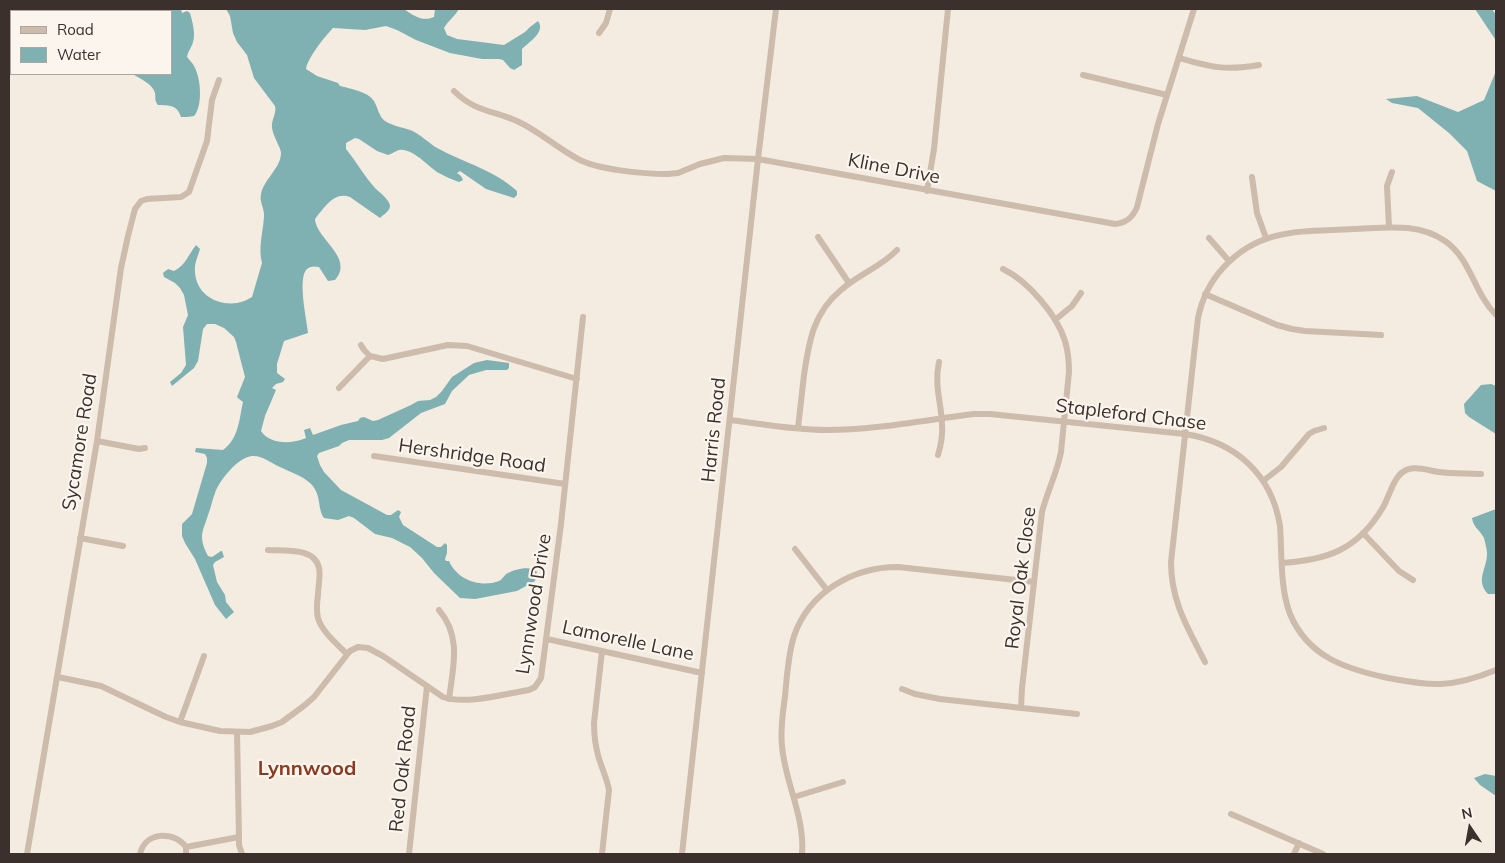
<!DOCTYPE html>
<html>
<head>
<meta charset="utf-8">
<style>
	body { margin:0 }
	#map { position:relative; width:1505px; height:863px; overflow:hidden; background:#f4ebe1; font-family:Mulish,sans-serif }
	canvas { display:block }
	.frame { position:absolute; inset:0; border:10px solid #3b302b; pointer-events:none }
	.legend { position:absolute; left:10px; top:10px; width:162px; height:65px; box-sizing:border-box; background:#fbf5ee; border:1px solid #aea6a0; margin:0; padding:6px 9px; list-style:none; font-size:15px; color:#3b302b }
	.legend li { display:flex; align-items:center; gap:10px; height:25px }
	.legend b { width:25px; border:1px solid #aea6a0 }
	.north { position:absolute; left:1445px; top:803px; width:50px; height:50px; -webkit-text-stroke:4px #fbf5ee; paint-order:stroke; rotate:348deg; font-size:14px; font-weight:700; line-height:20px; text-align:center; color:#3b302b }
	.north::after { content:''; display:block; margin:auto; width:18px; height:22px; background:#3b302b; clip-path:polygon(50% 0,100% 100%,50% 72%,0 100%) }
</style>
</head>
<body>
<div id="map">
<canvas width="1505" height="863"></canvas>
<div class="frame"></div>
<ul class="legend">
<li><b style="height:6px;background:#cdbbac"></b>Road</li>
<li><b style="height:14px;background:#7fb0b2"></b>Water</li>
</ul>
<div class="north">N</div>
</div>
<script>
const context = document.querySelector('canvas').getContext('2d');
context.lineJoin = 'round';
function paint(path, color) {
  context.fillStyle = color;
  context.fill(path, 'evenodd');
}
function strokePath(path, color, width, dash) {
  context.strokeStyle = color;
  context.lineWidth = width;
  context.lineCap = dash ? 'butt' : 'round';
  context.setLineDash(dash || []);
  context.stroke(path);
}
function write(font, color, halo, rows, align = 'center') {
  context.font = font + ' Mulish,sans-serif';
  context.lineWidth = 4.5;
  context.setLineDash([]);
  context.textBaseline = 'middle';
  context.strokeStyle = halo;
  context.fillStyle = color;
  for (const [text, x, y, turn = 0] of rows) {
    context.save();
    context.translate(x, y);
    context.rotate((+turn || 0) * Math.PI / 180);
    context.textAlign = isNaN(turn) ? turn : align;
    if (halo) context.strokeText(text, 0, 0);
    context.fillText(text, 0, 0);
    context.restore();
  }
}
paint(new Path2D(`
	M 136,9 L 181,9 L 182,13 L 187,11 L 190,13 C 192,20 196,34 193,42 C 192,47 188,51 187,57 C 189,60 192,62 194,66 C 201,78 203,106 194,116 L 187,117 L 181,117 C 177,104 169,106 158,105 C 154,100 156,99 155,93 C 153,84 140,79 133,74 L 171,74 L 171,11 L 135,11 Z
	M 226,9 L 404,9 C 414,16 422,22 434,17 L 435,9 L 459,9 C 455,16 448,21 444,28 L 447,35 L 457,39 L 504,45 L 525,32 L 530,27 L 538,21 C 546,32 529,42 522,49 L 522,65 L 514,70 L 510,68 L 503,60 L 499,59 L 482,59 L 450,53 L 416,40 L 397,30 L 386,26 L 365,30 L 333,28 C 325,36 307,59 306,69 L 317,76 L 338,83 L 340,86 C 351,89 367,91 374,101 C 378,108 379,117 385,121 C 393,126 401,127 410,130 C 421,134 429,144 439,149 C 465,163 494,170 517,191 L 517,195 L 514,198 L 486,189 L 460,171 L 457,173 L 461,176 L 463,180 L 459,182 C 451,179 444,176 437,172 C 427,165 412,148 399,150 C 396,151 391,154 388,155 L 377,151 L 359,139 L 355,138 L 346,143 L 346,149 C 356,161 364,176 375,188 C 379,192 390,200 390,206 C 390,211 383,215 380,218 L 350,197 C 334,191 324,208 315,219 C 316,239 355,258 335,280 L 328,281 L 319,267 C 315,266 310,266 307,269 C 297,278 307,321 308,333 L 284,341 L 277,364 L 277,373 L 285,379 L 283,382 L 276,384 L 272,388 L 276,390 L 265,416 L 261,431 C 270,445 292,444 306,438 L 304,430 L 310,428 L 313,435 L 341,425 L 358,421 L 360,418 L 364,417 L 373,421 L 378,420 L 411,405 L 418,401 L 430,400 L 436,397 L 442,391 L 452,377 L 474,363 L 487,360 L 509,363 L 509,368 L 507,370 L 486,370 L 469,375 L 452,391 L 445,404 L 421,413 L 389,438 L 382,440 L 349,440 L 342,443 L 339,446 L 319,453 L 317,456 L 320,465 L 324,472 L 341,490 L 387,515 L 391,515 L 398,510 L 401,512 L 399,517 L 403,525 L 437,547 L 441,547 L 445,543 L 447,545 L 447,553 L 445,559 L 446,561 L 449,561 C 457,580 481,588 499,581 C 503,579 504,575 508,573 C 515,569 531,565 537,572 L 535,581 L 517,591 L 475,599 L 460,598 L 434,573 L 422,558 L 410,547 L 392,538 L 375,534 L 354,518 L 349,516 L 338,520 L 324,518 C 317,508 322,494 310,483 C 301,475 290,472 280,467 C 271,463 262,455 252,456 C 238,457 219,481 215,493 C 212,500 211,508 208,515 C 206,522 202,530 202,537 C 202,544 205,550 208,556 L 212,557 L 221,551 L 222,551 L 224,557 L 215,562 L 213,565 L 217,582 L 225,595 L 226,602 L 234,612 L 226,619 L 215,605 L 195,559 L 185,543 L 182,536 L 182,524 L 192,514 L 207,463 L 207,458 L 205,454 L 195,452 L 196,448 L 223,450 C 239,438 239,420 243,402 L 239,399 L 237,397 L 245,377 L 236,342 L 234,337 L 224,328 L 215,324 L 207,324 L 203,329 L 198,361 L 194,368 L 172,386 L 170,382 L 181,373 L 186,365 L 183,327 L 188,315 L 184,295 L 180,288 L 175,283 L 164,277 L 163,273 L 168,269 L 174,271 C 186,265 188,255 196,245 L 200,249 C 198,256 194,264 195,272 C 196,294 217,306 237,303 C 243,302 247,300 252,297 L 262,263 C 258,248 263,232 264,217 C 265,209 259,202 261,194 C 264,179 281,168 281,153 C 281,148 273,136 272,128 C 271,120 277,113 275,106 L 254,78 L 247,55 L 237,42 L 233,33 L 230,16 Z
	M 1475,9 L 1492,9 L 1496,15 L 1496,47 L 1495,39 Z
	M 1496,71 L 1496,191 L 1477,181 L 1467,151 L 1449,133 L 1418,108 L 1392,103 L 1386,99 L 1417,96 L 1458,112 L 1484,100 Z
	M 1491,384 L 1496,386 L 1496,434 L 1469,417 L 1465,413 L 1464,404 L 1481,385 Z
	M 1496,509 L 1496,594 L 1488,594 C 1475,580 1487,569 1487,554 C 1487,549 1485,542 1484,538 C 1480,530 1473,527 1472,518 Z
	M 1485,774 L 1496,776 L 1496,796 L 1480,785 L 1474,778 Z`), '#7fb0b2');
strokePath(new Path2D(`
	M 599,33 L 606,23 L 610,9
	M 1179,58 C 1211,67 1225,71 1259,65
	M 1083,75 L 1167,95
	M 454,91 C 476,113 494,110 519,122 C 540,132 557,148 578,159 C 598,170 645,174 668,174 L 678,173 L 700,164 L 724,158 L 758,159 L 1115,224 C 1127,223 1133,217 1137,207 L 1158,124 L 1194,9
	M 1252,177 L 1257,213 L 1266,238
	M 927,191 L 934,149 L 948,9
	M 1389,227 L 1387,186 L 1392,172
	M 818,237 L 849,283
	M 1209,238 L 1229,261
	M 1003,269 C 1028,281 1057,315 1065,341 C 1068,351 1069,361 1069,372 L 1061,452 C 1057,473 1047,492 1042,512 L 1022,688 L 1021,708
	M 1205,294 L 1277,325 L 1292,329 L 1305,331 L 1381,335
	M 1055,320 L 1072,306 L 1081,293
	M 361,345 L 364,350 L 370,356 L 383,359 L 448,345 L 467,346 L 577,379
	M 339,388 L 370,356
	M 730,420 C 762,424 794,430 826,430 C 875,430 925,420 974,414 L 990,414 L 1185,434 C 1236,442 1272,475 1280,526 C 1282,554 1280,588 1290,614 C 1308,657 1346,669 1388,678 C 1405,681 1423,685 1441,684 C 1460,683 1479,677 1496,670
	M 798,428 C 800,411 802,393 804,375 C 809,342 813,313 841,290 C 859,274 881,267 897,250
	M 97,441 L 139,449 L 145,448
	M 938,455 C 941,445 943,435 942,424 C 941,401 934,385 939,362
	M 374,456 L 565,484
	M 1263,481 L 1281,467 L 1309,434 L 1314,431 L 1324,428
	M 1363,533 L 1399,571 L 1413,580
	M 80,538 L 123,546
	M 795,549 L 827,590
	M 268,550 C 283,551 315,547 319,568 C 321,576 318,586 318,595 C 317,602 316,610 318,618 C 322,632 337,644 347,654
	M 1282,563 C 1327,560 1357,550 1382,509 C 1390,497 1393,473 1409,469 C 1418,466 1430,471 1439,472 C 1453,474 1467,473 1481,474
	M 439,610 C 462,637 453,667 449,699
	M 547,639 L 702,673
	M 602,651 L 594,723 C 594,734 595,744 598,755 C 601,767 607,778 609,790 L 602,854
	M 1205,662 C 1188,628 1171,602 1171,562 L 1198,318 C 1202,299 1210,282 1223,268 C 1260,227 1303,232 1353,229 C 1384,228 1417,222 1445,241 C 1471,259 1474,293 1496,315
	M 58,677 L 101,686 L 166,717 L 180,722 L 220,731 L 250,732 L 272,726 L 282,722 L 305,705 L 314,697 L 350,651 L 358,647 L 368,648 L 383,656 L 443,697 C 466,705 504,694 529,690 L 535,687 L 541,678 L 561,524 L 583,317
	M 902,689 L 915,694 L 940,699 L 1077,714
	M 180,722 L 204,656
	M 237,732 L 239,837 L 239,845 L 242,854
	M 794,797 L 843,782
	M 1231,814 L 1323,854
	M 186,847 L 239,837
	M 27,854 L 97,441 L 121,268 L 128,236 L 135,209 L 141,201 L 147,199 L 181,197 L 189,192 L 207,141 L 212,100 L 219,80
	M 140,854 C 145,832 173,830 186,847 L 186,854
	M 409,854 L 427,686
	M 682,854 L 758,159 L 776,9
	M 802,854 C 805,816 785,783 782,746 C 780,730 783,713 785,696 C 787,676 788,655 794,636 C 809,592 853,567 898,567 L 1034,582
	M 1294,854 L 1299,843`), '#cdbbac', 6);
write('19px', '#3b302b', '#fbf5ee', [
	["Kline Drive",894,169,11],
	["Stapleford Chase",1131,415,7],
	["Harris Road",714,430,-84],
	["Sycamore Road",80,442,-81],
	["Hershridge Road",472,456,8],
	["Royal Oak Close",1021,578,-83],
	["Lynnwood Drive",534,604,-81],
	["Lamorelle Lane",628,641,12],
	["Red Oak Road",403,769,-84]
]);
write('bold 20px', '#8c3b22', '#fbf5ee', [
	["Lynnwood",307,769]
]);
</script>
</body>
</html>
